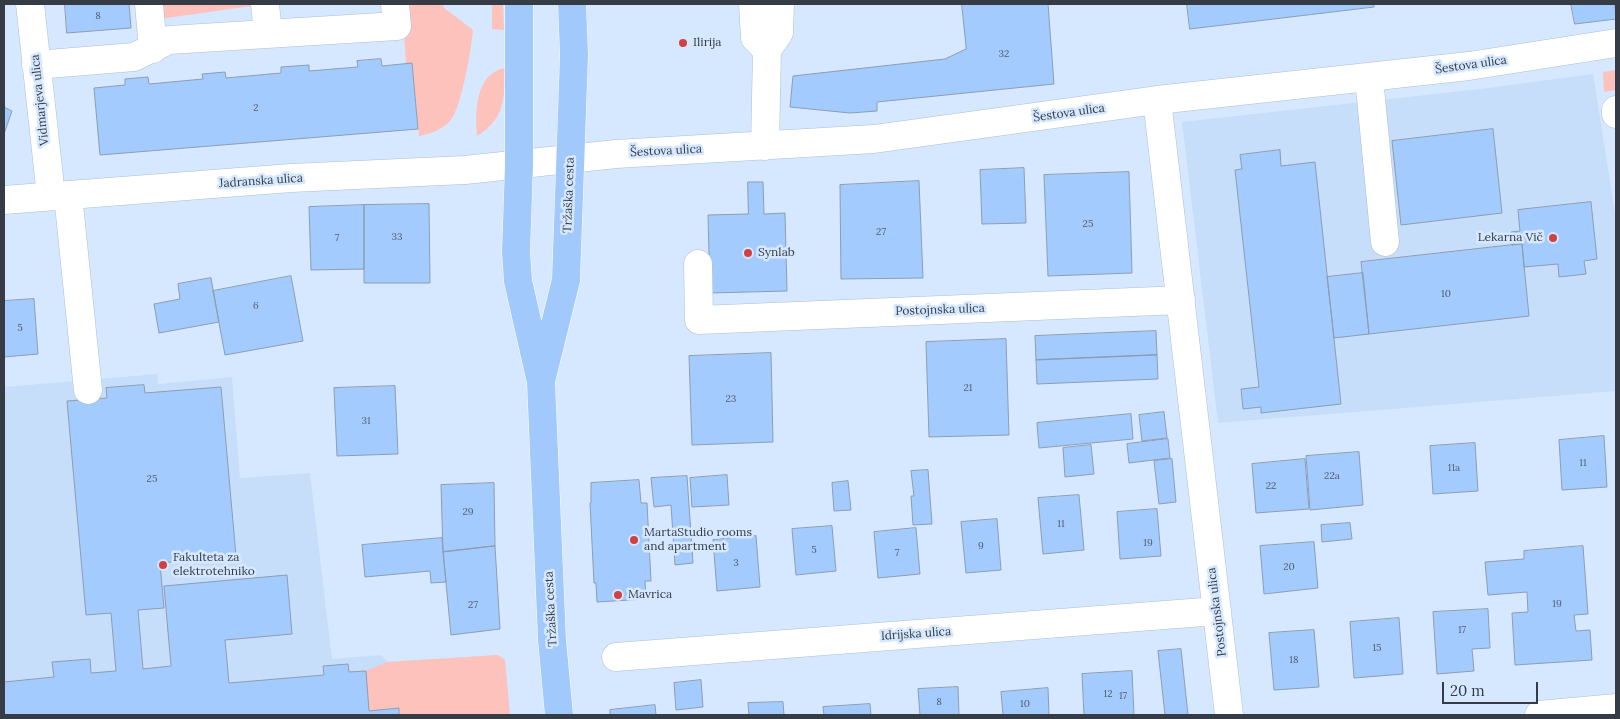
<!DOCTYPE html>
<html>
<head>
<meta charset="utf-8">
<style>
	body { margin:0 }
	#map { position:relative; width:1620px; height:719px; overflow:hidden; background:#d6e8ff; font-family:Lora,serif }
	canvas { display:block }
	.frame { position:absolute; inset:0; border:5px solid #353c45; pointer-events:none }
	.scale { position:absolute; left:1442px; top:682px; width:96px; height:22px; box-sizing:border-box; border:2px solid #353c45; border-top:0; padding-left:6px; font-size:15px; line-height:18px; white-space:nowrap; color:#353c45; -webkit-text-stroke:4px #d6e8ff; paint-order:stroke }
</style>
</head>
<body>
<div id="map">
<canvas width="1620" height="719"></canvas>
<div class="frame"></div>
<div class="scale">20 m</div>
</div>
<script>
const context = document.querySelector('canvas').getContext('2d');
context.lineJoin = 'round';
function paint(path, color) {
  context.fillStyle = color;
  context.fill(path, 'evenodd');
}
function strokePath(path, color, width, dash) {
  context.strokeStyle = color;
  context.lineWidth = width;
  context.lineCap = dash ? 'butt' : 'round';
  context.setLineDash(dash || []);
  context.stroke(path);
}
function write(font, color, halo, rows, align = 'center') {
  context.font = font + ' Lora,serif';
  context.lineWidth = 5;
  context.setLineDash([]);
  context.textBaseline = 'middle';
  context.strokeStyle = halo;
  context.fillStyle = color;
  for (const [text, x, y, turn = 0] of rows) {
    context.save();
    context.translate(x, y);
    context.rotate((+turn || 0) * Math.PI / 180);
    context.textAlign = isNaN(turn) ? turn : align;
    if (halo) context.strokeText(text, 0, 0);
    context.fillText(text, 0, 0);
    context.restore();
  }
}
paint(new Path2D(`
	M 1593,74 L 1616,219 L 1616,391 L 1218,423 L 1182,122 L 1480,89 Z
	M 157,374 L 158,384 L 232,377 L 240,478 L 310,473 L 332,659 L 381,655 L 388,662 L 498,655 L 505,660 L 510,715 L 4,715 L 4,387 Z`), '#c7defb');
paint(new Path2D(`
	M 161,4 L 252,4 L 252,6 L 159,19 Z
	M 402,4 L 443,4 L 443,7 L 473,30 C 471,50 462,107 450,121 C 442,130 430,134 419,136 L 412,63 L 406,64 Z
	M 492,4 L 503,4 L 504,30 L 492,29 Z
	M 505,68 C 505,98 504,120 477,136 C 475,113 475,73 505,68 Z
	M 1616,70 L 1616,90 L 1604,92 L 1603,72 Z
	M 498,655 L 505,660 L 510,715 L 399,715 L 398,708 L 369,711 L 366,671 L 387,662 Z`), '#fec2bd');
const building = new Path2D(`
	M 65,4 L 129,4 L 131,28 L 67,33 Z
	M 962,4 L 1048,4 L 1054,84 L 877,102 L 877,111 L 850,113 L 790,107 L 793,76 L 945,59 L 966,49 Z
	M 1187,4 L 1374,4 L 1374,7 L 1190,29 Z
	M 1571,4 L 1615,4 L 1616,19 L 1575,24 Z
	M 381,59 L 382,66 L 412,63 L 418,129 L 100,155 L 94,88 L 125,85 L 125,79 L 148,77 L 149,84 L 203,79 L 202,74 L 225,72 L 226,78 L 281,73 L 281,67 L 309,65 L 309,71 L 358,67 L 357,61 Z
	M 4,107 L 12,111 L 4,134 Z
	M 1493,129 L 1502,213 L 1401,225 L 1392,141 Z
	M 1280,150 L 1281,166 L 1315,162 L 1341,404 L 1261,413 L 1261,407 L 1243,409 L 1241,389 L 1259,387 L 1235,170 L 1242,169 L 1240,155 Z
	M 1024,168 L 1026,223 L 982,224 L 980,170 Z
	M 1129,172 L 1132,273 L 1048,276 L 1044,175 Z
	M 919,181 L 923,278 L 841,279 L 840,185 Z
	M 748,182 L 763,182 L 764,214 L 785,213 L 787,291 L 710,293 L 708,215 L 748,214 Z
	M 1591,202 L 1597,259 L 1584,261 L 1586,274 L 1559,277 L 1558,264 L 1524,267 L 1522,244 L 1512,245 L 1511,232 L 1520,231 L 1518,210 Z
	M 429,204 L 430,283 L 364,283 L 364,205 Z
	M 364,205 L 364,269 L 311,270 L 309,207 Z
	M 1522,244 L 1529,316 L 1369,334 L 1361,262 Z
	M 1363,273 L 1369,334 L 1334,338 L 1327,277 Z
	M 291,276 L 303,341 L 225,355 L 213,291 Z
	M 211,278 L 219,322 L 159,333 L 154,304 L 180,299 L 178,284 Z
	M 34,299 L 38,354 L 4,357 L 4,301 Z
	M 1156,331 L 1157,355 L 1036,360 L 1035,336 Z
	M 1006,339 L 1009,435 L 929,437 L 926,342 Z
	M 771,353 L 773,442 L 692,445 L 689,356 Z
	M 1157,355 L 1158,379 L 1037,384 L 1036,360 Z
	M 144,385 L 145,393 L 221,387 L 236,556 L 160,563 L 164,608 L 138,610 L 143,669 L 171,666 L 164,586 L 287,575 L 292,634 L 225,640 L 229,683 L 324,675 L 323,666 L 348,664 L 349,672 L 366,671 L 369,711 L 399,708 L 399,715 L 4,715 L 4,682 L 54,677 L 52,662 L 90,659 L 91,673 L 116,671 L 111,613 L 86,615 L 67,401 L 107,398 L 106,388 Z
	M 395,386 L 398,454 L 337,456 L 334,388 Z
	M 1164,412 L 1167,438 L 1142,441 L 1139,415 Z
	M 1131,414 L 1133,439 L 1039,448 L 1037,423 Z
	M 1604,436 L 1607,487 L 1562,490 L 1559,440 Z
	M 1168,439 L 1170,458 L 1129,463 L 1127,444 Z
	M 1475,443 L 1478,491 L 1433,494 L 1430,446 Z
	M 1091,445 L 1094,474 L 1065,477 L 1063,448 Z
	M 1359,452 L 1363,505 L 1310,510 L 1306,456 Z
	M 1172,459 L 1176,502 L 1159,504 L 1154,461 Z
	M 1305,459 L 1309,509 L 1256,513 L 1252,464 Z
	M 928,470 L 932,524 L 913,525 L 911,496 L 914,496 L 911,471 Z
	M 727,475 L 729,505 L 692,507 L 690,478 Z
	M 687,476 L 693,563 L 675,565 L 671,505 L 654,507 L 651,478 Z
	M 639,480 L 641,503 L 647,503 L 651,581 L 645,581 L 646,599 L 597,602 L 596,583 L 594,583 L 590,503 L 591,503 L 591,483 Z
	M 848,481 L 851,510 L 834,511 L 832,483 Z
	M 494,483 L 495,546 L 443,552 L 441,485 Z
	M 1079,495 L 1084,550 L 1043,554 L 1038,498 Z
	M 1157,509 L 1161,556 L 1120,559 L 1117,512 Z
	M 997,519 L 1001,570 L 966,573 L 961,522 Z
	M 1350,523 L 1352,539 L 1322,542 L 1321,525 Z
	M 832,526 L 836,571 L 796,575 L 792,529 Z
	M 916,528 L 920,574 L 878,578 L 874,532 Z
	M 756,536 L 760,587 L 717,591 L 713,540 Z
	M 442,538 L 446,582 L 431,583 L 430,571 L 365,577 L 362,545 Z
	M 1314,542 L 1318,588 L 1264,594 L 1260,546 Z
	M 495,546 L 500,629 L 451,635 L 443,552 Z
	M 1583,546 L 1588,614 L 1574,615 L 1576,631 L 1590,630 L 1592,660 L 1515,665 L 1512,613 L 1528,612 L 1527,592 L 1488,595 L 1485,562 L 1524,559 L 1524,551 Z
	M 1488,609 L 1490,648 L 1472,649 L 1474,671 L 1437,674 L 1433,612 Z
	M 1399,618 L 1403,674 L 1354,678 L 1350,622 Z
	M 1314,630 L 1319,687 L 1274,690 L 1269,633 Z
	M 1181,649 L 1188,715 L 1165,715 L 1158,651 Z
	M 1132,671 L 1134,715 L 1084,715 L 1082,674 Z
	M 701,680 L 703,707 L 676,710 L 674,683 Z
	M 958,687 L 959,715 L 920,715 L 918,689 Z
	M 1048,688 L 1049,715 L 1003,715 L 1001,692 Z
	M 783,702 L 784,715 L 749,715 L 748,703 Z
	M 870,704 L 871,715 L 824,715 L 823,707 Z
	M 655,705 L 656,715 L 610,715 L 610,710 Z`);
paint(building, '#a4cbfd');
strokePath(building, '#8c9db2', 1);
const minor = new Path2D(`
	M 30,4 L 51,196
	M 149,4 L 153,49
	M 265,4 L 268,34
	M 753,4 L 755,38 L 767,50
	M 36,65 L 134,57 L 169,40 L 397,26 L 395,4
	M 1369,78 L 1385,242
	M 1157,100 L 1229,715
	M 1616,110 L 1616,114
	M 765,146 L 767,50 L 779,33 L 780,4
	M 68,195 L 88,390
	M 4,200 L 291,178 L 465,170 L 616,154 L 874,139 L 1157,100 L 1469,66 L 1616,43
	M 698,264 L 699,320 L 1181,300
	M 616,657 L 1217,611
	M 1539,715 L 1616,708`);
const major = new Path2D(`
	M 519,4 L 519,165 L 516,252 L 518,281 L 541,382 L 552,640 L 559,715
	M 542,377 L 566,280 L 574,55 L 572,4`);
strokePath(minor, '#acbed4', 29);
strokePath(major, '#fff', 29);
strokePath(minor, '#fff', 28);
strokePath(major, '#a1c9fb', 28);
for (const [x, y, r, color] of [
	[683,43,5,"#d04143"],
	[1553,238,5,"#d04143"],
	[748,253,5,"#d04143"],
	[634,540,5,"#d04143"],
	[163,565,5,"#d04143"],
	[618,595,5,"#d04143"]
]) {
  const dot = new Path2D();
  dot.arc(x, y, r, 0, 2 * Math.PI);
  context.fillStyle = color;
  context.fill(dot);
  strokePath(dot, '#d6e8ff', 2);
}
write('10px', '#516073', null, [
	["8",98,16],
	["32",1004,54],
	["2",256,108],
	["25",1088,224],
	["27",881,232],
	["33",397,237],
	["7",337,238],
	["10",1446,294],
	["6",256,306],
	["5",20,328],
	["21",968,388],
	["23",731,399],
	["31",366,421],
	["11",1583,463],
	["11a",1454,468],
	["22a",1332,476],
	["25",152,479],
	["22",1271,486],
	["29",468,512],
	["11",1061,524],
	["19",1148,543],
	["9",981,546],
	["5",814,550],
	["7",897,553],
	["3",736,563],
	["20",1289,567],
	["19",1557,604],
	["27",473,605],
	["17",1462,630],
	["15",1377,648],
	["18",1294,660],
	["12",1108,694],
	["17",1123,696],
	["8",939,702],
	["10",1025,704]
]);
write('12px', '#353c45', '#d6e8ff', [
	["Ilirija",693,43],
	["Lekarna Vič",1543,238,"right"],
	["Synlab",758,253],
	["MartaStudio rooms",644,533],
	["and apartment",644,547],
	["Fakulteta za",173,558],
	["elektrotehniko",173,572],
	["Mavrica",628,595]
], 'left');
write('12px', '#353c45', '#d6e8ff', [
	["Šestova ulica",1471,65,-8],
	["Vidmarjeva ulica",40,100,-96],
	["Šestova ulica",1069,113,-8],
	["Šestova ulica",666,151,-3],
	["Jadranska ulica",261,181,-4],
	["Tržaška cesta",569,195,-88],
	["Postojnska ulica",940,310,-2],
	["Tržaška cesta",551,609,-93],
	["Postojnska ulica",1217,612,-97],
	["Idrijska ulica",916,634,-4]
]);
</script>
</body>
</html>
